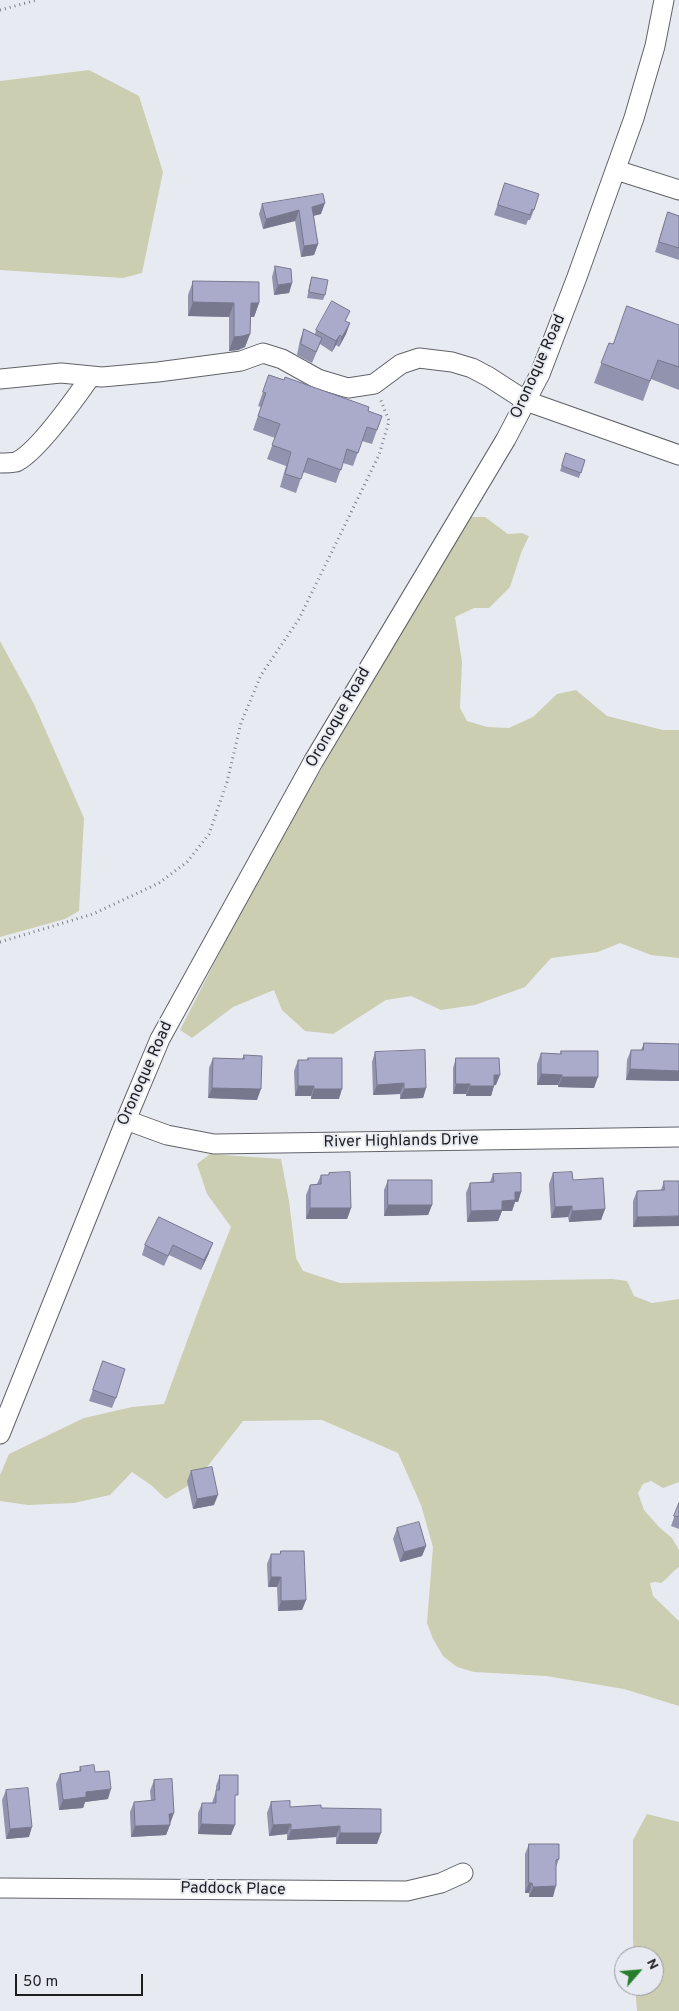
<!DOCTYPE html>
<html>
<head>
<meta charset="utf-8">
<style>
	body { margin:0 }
	#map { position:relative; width:679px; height:2011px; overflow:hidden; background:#e8eaf2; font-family:Overpass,sans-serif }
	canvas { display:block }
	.north { position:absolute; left:614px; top:1946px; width:50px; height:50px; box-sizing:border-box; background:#e8eaf2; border:1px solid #97989e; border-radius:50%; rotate:63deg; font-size:14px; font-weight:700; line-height:20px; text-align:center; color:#1d1d20 }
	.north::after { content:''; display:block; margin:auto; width:18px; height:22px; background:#247e2c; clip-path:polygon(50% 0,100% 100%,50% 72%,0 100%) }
	.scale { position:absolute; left:15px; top:1974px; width:128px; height:22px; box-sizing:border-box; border:2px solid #1d1d20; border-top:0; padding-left:6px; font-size:15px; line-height:18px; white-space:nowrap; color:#1d1d20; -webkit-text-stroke:4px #e8eaf2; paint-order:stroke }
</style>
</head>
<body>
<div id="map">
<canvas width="679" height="2011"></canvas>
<div class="north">N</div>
<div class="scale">50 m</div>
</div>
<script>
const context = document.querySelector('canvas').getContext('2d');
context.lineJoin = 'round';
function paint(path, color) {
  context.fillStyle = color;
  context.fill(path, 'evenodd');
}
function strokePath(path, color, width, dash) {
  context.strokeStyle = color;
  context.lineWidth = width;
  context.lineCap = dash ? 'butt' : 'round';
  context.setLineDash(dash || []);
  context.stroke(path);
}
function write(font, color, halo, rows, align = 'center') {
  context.font = font + ' Overpass,sans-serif';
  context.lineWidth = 4;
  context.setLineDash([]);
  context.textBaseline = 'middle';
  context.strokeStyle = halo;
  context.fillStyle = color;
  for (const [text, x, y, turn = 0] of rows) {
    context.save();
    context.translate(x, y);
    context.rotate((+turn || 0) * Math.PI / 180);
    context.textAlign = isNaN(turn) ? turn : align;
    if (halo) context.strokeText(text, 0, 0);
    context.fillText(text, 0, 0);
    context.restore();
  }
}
paint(new Path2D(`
	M 89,70 L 139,96 L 163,172 L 142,273 L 123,278 L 0,270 L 0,81 Z
	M 470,517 L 485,517 L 508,534 L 522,533 L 529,536 L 521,553 L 510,587 L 489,608 L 474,608 L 455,617 L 462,662 L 460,708 L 467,721 L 487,727 L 509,728 L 533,717 L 557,694 L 576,690 L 607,716 L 663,730 L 679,730 L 679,958 L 651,955 L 620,943 L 598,952 L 551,958 L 525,987 L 475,1005 L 441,1010 L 411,996 L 386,1000 L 333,1034 L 305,1031 L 282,1010 L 274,990 L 233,1007 L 192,1038 L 180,1030 L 262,870 Z
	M 0,641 L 34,704 L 84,818 L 79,911 L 65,919 L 0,937 Z
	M 210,1154 L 281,1159 L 289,1201 L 296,1258 L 303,1271 L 340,1283 L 612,1279 L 627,1281 L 634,1296 L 652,1303 L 679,1299 L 679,1482 L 663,1488 L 651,1481 L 643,1484 L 638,1493 L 644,1510 L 659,1527 L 672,1538 L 679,1550 L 679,1567 C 671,1572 669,1578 661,1583 L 655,1582 L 650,1583 L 653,1596 L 679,1621 L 679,1706 L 624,1689 L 546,1676 L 474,1672 L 457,1667 L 443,1656 L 433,1639 L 427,1623 L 433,1547 L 421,1505 L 398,1453 L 322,1420 L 243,1421 L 196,1481 L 166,1499 L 151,1485 L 132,1472 L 110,1495 L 74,1503 L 28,1505 L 0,1501 L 0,1475 L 9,1454 L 84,1418 L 132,1407 L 164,1404 L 201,1303 L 231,1227 L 207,1194 L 197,1164 Z
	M 647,1814 L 679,1822 L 679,2011 L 637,2011 L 635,1986 L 654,1986 L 654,1956 L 634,1956 L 633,1940 L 633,1840 Z`), '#ccceb1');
const minor = new Path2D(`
	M 616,170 L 679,190
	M 0,379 L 61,373 L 102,377 L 158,372 L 241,361 L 263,353 L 282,359 L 318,379 L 348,388 L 374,384 L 401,364 L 419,358 L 452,362 L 472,368 L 489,377 L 526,401 L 679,455
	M 0,463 C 5,463 11,463 16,462 C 37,453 77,396 91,376
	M 126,1120 L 167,1135 L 214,1144 L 679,1137
	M 0,1434 L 126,1120 L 160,1039 L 313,762 L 506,439 L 540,374 L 577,277 L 634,118 L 655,46 L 664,0
	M 0,1888 L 407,1891 L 441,1883 L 463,1873`);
strokePath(minor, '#616369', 21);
strokePath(new Path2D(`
	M 0,10 L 37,0
	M 0,942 L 93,914 L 159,883 L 187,862 L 209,834 L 227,782 L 241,723 L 261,675 L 299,619 L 379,455 L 389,421 L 380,398`), '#7f8085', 3, [1, 4]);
strokePath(minor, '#fff', 19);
paint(new Path2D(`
	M 505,183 L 534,210 L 530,220 L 528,220 L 526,225 L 494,215 Z
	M 262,204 L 321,214 L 313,216 L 318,244 L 314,255 L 301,257 L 295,221 L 263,229 L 259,214 Z
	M 668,212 L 679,216 L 679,260 L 655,252 Z
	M 275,266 L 292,283 L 289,293 L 274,295 L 272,277 Z
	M 312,277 L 325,295 L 323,300 L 307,298 L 310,283 Z
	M 193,281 L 259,303 L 254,317 L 251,317 L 250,334 L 245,347 L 238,350 L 229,351 L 229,317 L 188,316 L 188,295 Z
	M 347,322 L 350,323 L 346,334 L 339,347 L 336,345 L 332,352 L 320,344 L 312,363 L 297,355 L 300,340 L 304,329 L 315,334 L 316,330 Z
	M 679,325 L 679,390 L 651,379 L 643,401 L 594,383 L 609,343 L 613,344 Z
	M 269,375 L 382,416 L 372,444 L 362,441 L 353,466 L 343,463 L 336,483 L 303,472 L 296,493 L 280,487 L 286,466 L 267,459 L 275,438 L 253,430 L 261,407 L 258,406 Z
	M 566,453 L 585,460 L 579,478 L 560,471 Z
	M 644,1043 L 679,1044 L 679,1081 L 626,1080 L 627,1060 L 631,1050 L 641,1050 Z
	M 561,1051 L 594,1088 L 558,1087 L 558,1085 L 537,1085 L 537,1064 L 541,1053 L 560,1054 Z
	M 375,1052 L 426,1088 L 423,1098 L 400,1099 L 400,1094 L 373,1095 L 372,1062 Z
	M 244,1055 L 257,1100 L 208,1098 L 209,1068 L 213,1058 L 242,1059 Z
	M 308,1058 L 339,1099 L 311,1099 L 311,1096 L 295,1096 L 294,1071 L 298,1060 L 307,1060 Z
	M 456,1058 L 496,1085 L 494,1085 L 491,1096 L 466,1096 L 466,1094 L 453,1094 L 453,1068 Z
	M 329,1173 L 351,1208 L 347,1219 L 306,1219 L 306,1195 L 310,1185 L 317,1184 L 321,1175 L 329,1175 Z
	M 553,1173 L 573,1180 L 605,1209 L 601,1220 L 569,1222 L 568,1217 L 551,1218 L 549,1184 Z
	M 493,1174 L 521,1192 L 518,1202 L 515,1202 L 512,1211 L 502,1211 L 498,1221 L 467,1222 L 466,1193 L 470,1183 L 490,1182 Z
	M 388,1180 L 432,1205 L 428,1215 L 384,1216 L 384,1190 Z
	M 664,1181 L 679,1181 L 633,1227 L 633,1201 L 637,1191 L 661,1190 Z
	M 159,1217 L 209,1253 L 201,1270 L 169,1255 L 164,1266 L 142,1255 L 145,1245 Z
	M 103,1361 L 116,1398 L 112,1408 L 89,1401 Z
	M 191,1471 L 214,1505 L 193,1509 L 187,1481 Z
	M 679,1503 L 679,1529 L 671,1526 Z
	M 397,1528 L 426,1546 L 422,1556 L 400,1562 L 393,1539 Z
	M 271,1554 L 280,1554 L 306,1600 L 302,1610 L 278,1611 L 277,1587 L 268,1587 L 267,1564 Z
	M 80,1767 L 95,1772 L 108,1799 L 85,1802 L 83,1808 L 59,1810 L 56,1784 L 60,1774 L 79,1771 Z
	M 220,1775 L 235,1803 L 231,1835 L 198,1834 L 198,1813 L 202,1803 L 212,1803 L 216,1791 L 216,1786 Z
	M 154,1780 L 170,1824 L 166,1835 L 131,1837 L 130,1812 L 134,1802 L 151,1801 L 150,1791 Z
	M 6,1790 L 29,1837 L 6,1839 L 2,1800 Z
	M 271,1802 L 290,1807 L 321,1808 L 377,1844 L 336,1844 L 336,1837 L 287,1840 L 287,1834 L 269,1836 L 267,1813 Z
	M 529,1844 L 559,1859 L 556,1867 L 553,1897 L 529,1897 L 529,1893 L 525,1893 L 525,1854 Z`), '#9293af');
paint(new Path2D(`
	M 325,203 L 321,214 L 308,217 L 312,207 Z
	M 299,210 L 295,221 L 263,229 L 266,219 Z
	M 318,244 L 314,255 L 301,257 L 304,246 Z
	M 292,283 L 289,293 L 274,295 L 278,285 Z
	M 193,302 L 234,303 L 229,317 L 188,316 Z
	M 251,303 L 259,303 L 254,317 L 246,317 Z
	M 350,323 L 346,334 L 339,347 L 342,337 Z
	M 250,334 L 245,347 L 238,350 L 229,351 L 234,337 Z
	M 340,335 L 336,345 L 332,352 L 336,341 Z
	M 630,1069 L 679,1071 L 679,1081 L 626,1080 Z
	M 541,1074 L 562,1075 L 558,1085 L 537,1085 Z
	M 494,1075 L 500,1075 L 496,1085 L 491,1085 Z
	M 562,1077 L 598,1077 L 594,1088 L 558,1087 Z
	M 404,1083 L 400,1094 L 373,1095 L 377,1085 Z
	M 456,1084 L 470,1084 L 466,1094 L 453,1094 Z
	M 298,1086 L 314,1086 L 311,1096 L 295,1096 Z
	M 470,1086 L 494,1086 L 491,1096 L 466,1096 Z
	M 212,1088 L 261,1089 L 257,1100 L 208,1098 Z
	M 426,1088 L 423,1098 L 400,1099 L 404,1089 Z
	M 314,1089 L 342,1089 L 339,1099 L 311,1099 Z
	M 515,1192 L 521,1192 L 518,1202 L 515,1202 L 512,1211 L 502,1211 L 498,1221 L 467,1222 L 471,1211 L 502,1201 Z
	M 388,1205 L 432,1205 L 428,1215 L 384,1216 Z
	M 572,1206 L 568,1217 L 551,1218 L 555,1207 Z
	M 310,1208 L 351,1208 L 347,1219 L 306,1219 Z
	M 605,1209 L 601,1220 L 569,1222 L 572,1211 Z
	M 679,1216 L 679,1226 L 633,1227 L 637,1217 Z
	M 213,1243 L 209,1253 L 201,1270 L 204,1260 Z
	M 218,1495 L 214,1505 L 193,1509 L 197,1499 Z
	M 426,1546 L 422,1556 L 400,1562 L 404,1552 Z
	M 271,1577 L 281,1577 L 277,1587 L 268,1587 Z
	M 306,1600 L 302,1610 L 278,1611 L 281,1601 Z
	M 111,1789 L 108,1799 L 85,1802 L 83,1808 L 59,1810 L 63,1800 L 86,1792 Z
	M 174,1813 L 170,1824 L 165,1824 L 169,1814 Z
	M 201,1824 L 235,1825 L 231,1835 L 198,1834 Z
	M 291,1824 L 287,1834 L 269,1836 L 273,1825 Z
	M 170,1825 L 166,1835 L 131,1837 L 135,1826 Z
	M 340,1826 L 336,1837 L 287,1840 L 291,1830 Z
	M 32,1827 L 29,1837 L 6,1839 L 10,1829 Z
	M 340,1833 L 381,1833 L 377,1844 L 336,1844 Z
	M 529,1883 L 532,1883 L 529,1893 L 525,1893 Z
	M 556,1886 L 553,1897 L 529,1897 L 533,1887 Z`), '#77788e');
const building = new Path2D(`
	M 505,183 L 539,194 L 534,210 L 532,209 L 530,215 L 498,205 Z
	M 323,194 L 325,203 L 312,207 L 318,244 L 304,246 L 299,210 L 266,219 L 262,204 Z
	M 668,212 L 679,216 L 679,248 L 659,242 Z
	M 275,266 L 291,269 L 292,283 L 278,285 Z
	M 312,277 L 328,280 L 325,295 L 309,292 Z
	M 193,281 L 259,282 L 259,303 L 251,303 L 250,334 L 243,336 L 234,337 L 234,303 L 193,302 Z
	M 332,301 L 350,311 L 345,321 L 350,323 L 342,337 L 340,335 L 336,341 L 316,330 Z
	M 627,306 L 679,325 L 679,367 L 658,360 L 650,381 L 601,363 L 609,343 L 613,344 Z
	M 304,329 L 322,338 L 316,352 L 301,344 Z
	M 269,375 L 284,380 L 285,377 L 369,407 L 368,411 L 382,416 L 377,430 L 367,427 L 358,453 L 347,449 L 341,470 L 308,458 L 301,479 L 285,474 L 291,452 L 272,445 L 280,424 L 258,416 L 266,393 L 263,392 Z
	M 566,453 L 585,460 L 581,473 L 562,466 Z
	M 644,1043 L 679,1044 L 679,1071 L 630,1069 L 631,1050 L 643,1050 Z
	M 425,1050 L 426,1088 L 404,1089 L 404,1083 L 377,1085 L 375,1052 Z
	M 561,1051 L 598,1051 L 598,1077 L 562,1077 L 562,1075 L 541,1074 L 541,1053 L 561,1054 Z
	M 244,1055 L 262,1056 L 261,1089 L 212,1088 L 213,1058 L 244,1059 Z
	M 308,1058 L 342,1058 L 342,1089 L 314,1089 L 314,1086 L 298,1086 L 298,1060 L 308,1060 Z
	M 456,1058 L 499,1058 L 500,1075 L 494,1075 L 494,1086 L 470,1086 L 470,1084 L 456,1084 Z
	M 350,1172 L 351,1208 L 310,1208 L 310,1185 L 321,1184 L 321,1175 L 329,1175 L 329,1173 Z
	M 572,1172 L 573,1180 L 603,1178 L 605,1209 L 572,1211 L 572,1206 L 555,1207 L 553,1173 Z
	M 521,1173 L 521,1192 L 515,1192 L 515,1200 L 502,1201 L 502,1210 L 471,1211 L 470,1183 L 494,1182 L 493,1174 Z
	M 388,1180 L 432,1180 L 432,1205 L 388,1205 Z
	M 664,1181 L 679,1181 L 679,1216 L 637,1217 L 637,1191 L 664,1190 Z
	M 159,1217 L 213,1243 L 204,1260 L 173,1245 L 168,1256 L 145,1245 Z
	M 103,1361 L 125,1369 L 116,1398 L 93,1390 Z
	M 212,1467 L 218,1495 L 197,1499 L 191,1471 Z
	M 679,1503 L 679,1517 L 674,1516 Z
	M 419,1522 L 426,1546 L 404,1552 L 397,1528 Z
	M 281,1551 L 304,1551 L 306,1600 L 281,1601 L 281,1577 L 271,1577 L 271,1554 L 280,1554 Z
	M 94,1765 L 95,1772 L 109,1771 L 111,1789 L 86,1792 L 86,1797 L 63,1800 L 60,1774 L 81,1771 L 80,1767 Z
	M 220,1775 L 238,1775 L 238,1795 L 235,1795 L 235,1825 L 201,1824 L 202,1803 L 216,1803 L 216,1790 L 219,1790 Z
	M 172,1779 L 174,1813 L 169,1814 L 170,1825 L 135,1826 L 134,1802 L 155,1800 L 154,1780 Z
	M 28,1788 L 32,1827 L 10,1829 L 6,1790 Z
	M 290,1801 L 290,1807 L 321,1805 L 321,1808 L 381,1809 L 381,1833 L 340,1833 L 340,1826 L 291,1830 L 291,1824 L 273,1825 L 271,1802 Z
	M 529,1844 L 559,1844 L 559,1859 L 556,1860 L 556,1886 L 533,1887 L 532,1883 L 529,1883 Z`);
paint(building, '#aaabcb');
strokePath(building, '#77788e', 1);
write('16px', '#1d1d20', '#e8eaf2', [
	["Oronoque Road",539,367,-66],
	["Oronoque Road",339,718,-60],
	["Oronoque Road",146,1074,-66],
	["River Highlands Drive",401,1142,-1],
	["Paddock Place",233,1890,1]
]);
</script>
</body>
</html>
